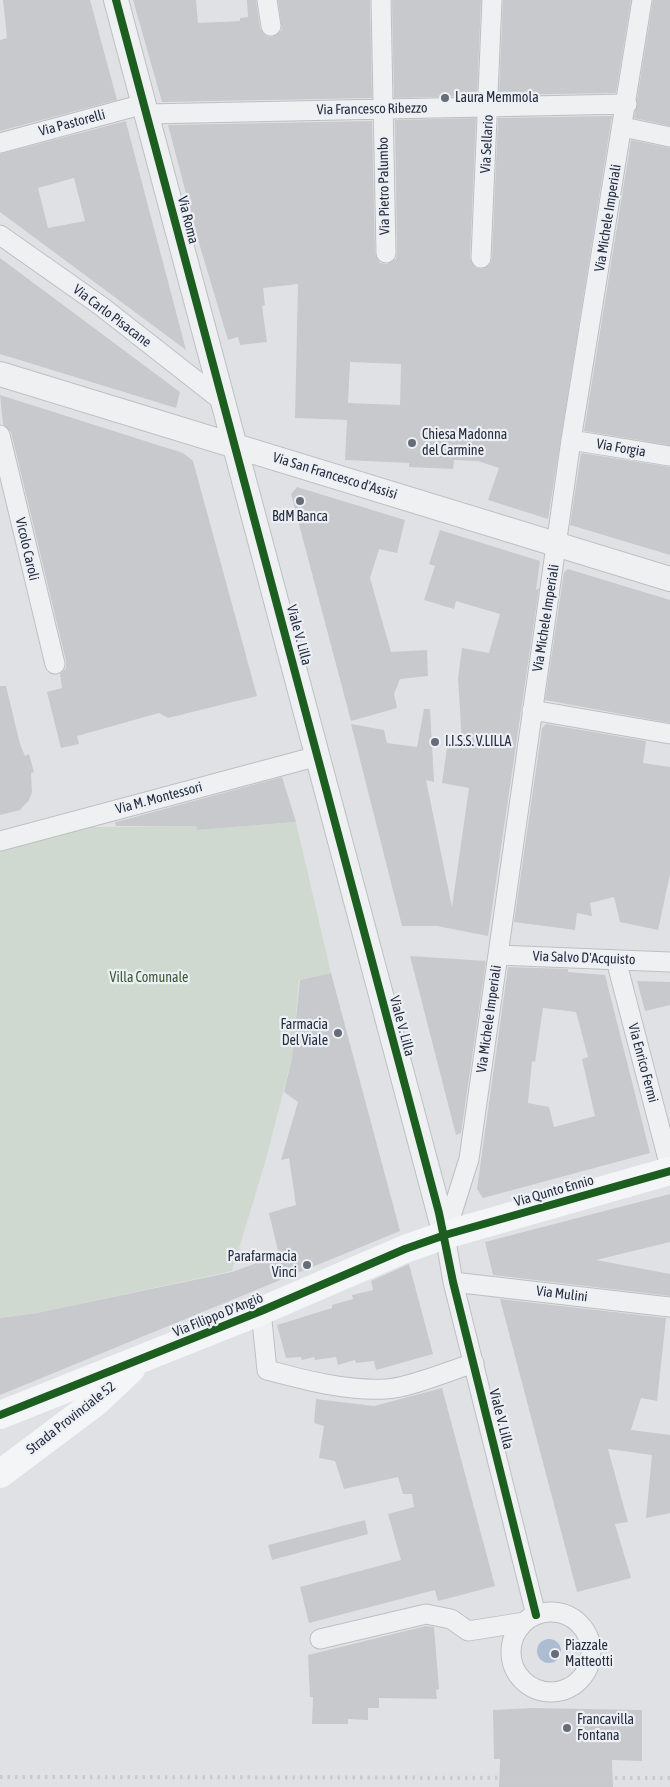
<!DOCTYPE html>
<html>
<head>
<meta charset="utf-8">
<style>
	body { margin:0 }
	canvas { display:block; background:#e0e1e5 }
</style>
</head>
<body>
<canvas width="670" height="1787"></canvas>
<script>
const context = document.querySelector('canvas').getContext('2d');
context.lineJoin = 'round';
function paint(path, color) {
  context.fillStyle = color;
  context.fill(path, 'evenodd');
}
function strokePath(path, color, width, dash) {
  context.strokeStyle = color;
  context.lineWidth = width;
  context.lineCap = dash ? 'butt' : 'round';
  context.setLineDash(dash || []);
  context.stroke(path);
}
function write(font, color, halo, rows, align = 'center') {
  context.font = font + ' "Asap Condensed",sans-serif';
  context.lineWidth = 4.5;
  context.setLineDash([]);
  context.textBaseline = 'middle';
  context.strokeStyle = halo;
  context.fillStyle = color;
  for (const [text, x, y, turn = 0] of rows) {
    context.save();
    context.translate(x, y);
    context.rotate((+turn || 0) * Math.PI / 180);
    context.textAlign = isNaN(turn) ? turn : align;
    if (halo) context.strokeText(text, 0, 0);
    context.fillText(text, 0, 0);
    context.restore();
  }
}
paint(new Path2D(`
	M 296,822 L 331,973 L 299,980 L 292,1058 L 265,1163 L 232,1271 L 42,1312 L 0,1318 L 0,851 L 89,827 L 196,826 L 197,830 Z`), '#d0d9cf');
paint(new Path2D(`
	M537 1651a12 12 0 1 1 24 0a12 12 0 1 1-24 0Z`), '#acbcd2');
paint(new Path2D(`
	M 3,0 L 90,0 L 117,100 L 0,131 L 0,40 L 7,38 Z
	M 133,0 L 196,0 L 198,23 L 240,21 L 240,18 L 248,17 L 247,0 L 256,0 L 260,28 L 266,36 L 272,37 L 282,30 L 278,0 L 370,0 L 372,98 L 162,102 Z
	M 392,0 L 481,0 L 477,96 L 394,98 Z
	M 503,0 L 631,0 L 616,93 L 499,95 Z
	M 653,0 L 670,0 L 670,126 L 634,118 Z
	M 612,116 L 548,519 L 488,500 L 499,468 L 478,461 L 454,460 L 453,469 L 409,467 L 409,463 L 345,460 L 347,420 L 295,418 L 298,284 L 263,288 L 265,305 L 262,306 L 267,342 L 240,345 L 238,337 L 228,340 L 199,243 L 168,125 L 372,121 L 375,253 L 380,263 L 387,264 L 396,259 L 397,253 L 395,120 L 476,118 L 470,258 L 475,267 L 481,269 L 490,264 L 492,258 L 498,118 ZM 350,362 L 401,364 L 400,405 L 348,403 Z
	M 126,121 L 126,122 L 186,350 L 0,212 L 0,154 ZM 74,178 L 85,221 L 48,228 L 38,188 Z
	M 631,140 L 670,148 L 670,445 L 584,431 Z
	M 0,258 L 180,392 L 176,408 L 0,354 Z
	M 0,395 L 183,453 L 193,461 L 257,696 L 168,718 L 159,713 L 77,736 L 79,744 L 61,748 L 47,692 L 62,688 L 60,674 L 66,668 L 66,661 L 11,432 L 3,424 Z
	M 581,453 L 670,467 L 670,555 L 570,525 Z
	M 297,487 L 405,520 L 397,553 L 379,549 L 370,578 L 391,652 L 427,650 L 428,676 L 400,679 L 394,694 L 397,708 L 351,721 L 291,494 Z
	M 440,530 L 540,561 L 536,590 L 539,588 L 488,936 L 437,926 L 402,926 L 351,724 L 384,730 L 387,743 L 417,747 L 424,709 L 430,709 L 434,782 L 426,780 L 452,907 L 469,788 L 442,783 L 448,741 L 462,744 L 458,678 L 462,648 L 489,653 L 500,614 L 456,601 L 454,609 L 424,600 L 435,566 L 429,564 Z
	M 568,569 L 670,600 L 670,723 L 545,700 L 564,572 Z
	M 0,686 L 6,686 L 20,744 L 25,756 L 29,754 L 34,772 L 31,773 L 32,792 L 29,800 L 20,810 L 0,815 Z
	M 546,724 L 646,741 L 643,763 L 670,767 L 670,874 L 658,930 L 620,922 L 614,897 L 590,903 L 592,916 L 577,913 L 575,930 L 514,922 L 542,728 Z
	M 282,777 L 296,822 L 197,830 L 196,826 L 116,826 L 115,822 L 120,821 Z
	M 410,956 L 486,961 L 461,1133 L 456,1135 Z
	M 508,967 L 568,969 L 568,972 L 605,975 L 650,1153 L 483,1198 L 477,1189 ZM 543,1008 L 576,1012 L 588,1057 L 582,1059 L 595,1116 L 554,1127 L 549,1107 L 528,1103 L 532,1061 L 535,1062 Z
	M 331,973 L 400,1231 L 0,1395 L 0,1318 L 37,1313 L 232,1272 L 279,1255 L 269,1213 L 296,1205 L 289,1158 L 281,1160 L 298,1102 L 284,1092 L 292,1058 L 300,980 Z
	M 637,981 L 670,982 L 670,1005 L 645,1011 Z
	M 670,1194 L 670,1242 L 596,1260 L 670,1274 L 670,1296 L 493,1275 L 485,1242 Z
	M 409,1264 L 433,1354 L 376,1370 L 374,1361 L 356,1363 L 355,1360 L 338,1365 L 336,1357 L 315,1360 L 314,1357 L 302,1360 L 301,1357 L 286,1358 L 277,1325 L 332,1308 L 332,1305 L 353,1299 L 352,1295 L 373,1290 L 371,1281 Z
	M 500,1299 L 666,1318 L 657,1401 L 641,1398 L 631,1430 L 670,1435 L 670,1513 L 646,1518 L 652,1455 L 608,1449 L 628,1522 L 615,1524 L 631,1578 L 577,1592 Z
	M 442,1388 L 495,1586 L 438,1601 L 435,1590 L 309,1623 L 300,1587 L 401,1560 L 388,1514 L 414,1507 L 412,1494 L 403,1494 L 398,1477 L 344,1489 L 335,1461 L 319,1458 L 324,1426 L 314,1423 L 316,1399 L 374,1406 Z
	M 365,1520 L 368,1534 L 272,1560 L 268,1545 Z
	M 426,1626 L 434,1627 L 439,1689 L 436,1690 L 437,1699 L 379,1698 L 379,1708 L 368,1708 L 368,1720 L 348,1719 L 348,1724 L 312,1724 L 313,1697 L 310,1697 L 308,1655 Z
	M 532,1708 L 642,1710 L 642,1761 L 612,1760 L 613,1787 L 499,1787 L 500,1759 L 494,1759 L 493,1710 Z`), '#c8c9cd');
const minor = new Path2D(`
	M 267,0 L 271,26
	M 381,0 L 386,253
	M 147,114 L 627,104
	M 623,127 L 670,137
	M 0,143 L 144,104
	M 0,235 L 101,306 L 221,400
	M 481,258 L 492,0
	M 0,435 L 55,664
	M 571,440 L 670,456
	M 532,710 L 670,734
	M 0,841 L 318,756
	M 498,955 L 670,962
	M 616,960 L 670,1167
	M 453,1282 L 670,1307
	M 261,1311 L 267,1370 C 305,1380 345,1391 385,1389 C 406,1389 452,1370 474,1363
	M511 1652a40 40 0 1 1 80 0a40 40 0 1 1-80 0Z
	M 536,1615 L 453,1282 L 445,1235 L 469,1159 L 571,440 L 642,0
	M 320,1639 L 426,1614 L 451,1619 L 468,1631 L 525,1622`);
const tertiary = new Path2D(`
	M 116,0 L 445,1235
	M 0,374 L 670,579`);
strokePath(minor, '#bebfc3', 21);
strokePath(tertiary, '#bebfc3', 26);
strokePath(minor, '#eff0f2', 19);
strokePath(tertiary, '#eff0f2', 24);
strokePath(new Path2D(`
	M 0,1415 L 261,1311 L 405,1249 L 445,1235 L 670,1171
	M 0,1474 L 96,1402 L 131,1369`), '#f4f5f6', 28);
strokePath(new Path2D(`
	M 0,1777 L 670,1778`), '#c8cacd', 4, [2.5, 5]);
strokePath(new Path2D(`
	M 116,0 L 439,1213 L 453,1282 L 536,1615
	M 0,1415 L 261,1311 L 405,1249 L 445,1235 L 670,1171`), '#1b5e20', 8);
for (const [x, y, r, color] of [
	[445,98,5,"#676c79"],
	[412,443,5,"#676c79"],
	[300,501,5,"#676c79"],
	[435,742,5,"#676c79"],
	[338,1033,5,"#676c79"],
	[307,1265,5,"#676c79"],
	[555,1654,5,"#676c79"],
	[567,1728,5,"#676c79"]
]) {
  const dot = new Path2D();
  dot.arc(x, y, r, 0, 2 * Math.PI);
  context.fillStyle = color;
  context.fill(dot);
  strokePath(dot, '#ecf0f5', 2);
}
write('14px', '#262d3f', '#ecf0f5', [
	["Laura Memmola",455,98],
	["Chiesa Madonna",422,435],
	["del Carmine",422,451],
	["BdM Banca",300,517,"center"],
	["I.I.S.S. V.LILLA",445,742],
	["Farmacia",328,1025,"right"],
	["Del Viale",328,1041,"right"],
	["Parafarmacia",297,1257,"right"],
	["Vinci",297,1273,"right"],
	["Piazzale",565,1646],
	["Matteotti",565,1662],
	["Francavilla",577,1720],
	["Fontana",577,1736]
], 'left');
write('14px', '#262d3f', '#ecf0f5', [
	["Via Francesco Ribezzo",372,109,-1],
	["Via Pastorelli",72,123,-15],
	["Via Sellario",487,144,-87],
	["Via Pietro Palumbo",384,186,-91],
	["Via Michele Imperiali",608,218,-81],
	["Via Roma",188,220,76],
	["Via Carlo Pisacane",112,316,37],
	["Via Forgia",621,448,10],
	["Via San Francesco d'Assisi",335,476,17],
	["Vicolo Caroli",27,549,77],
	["Via Michele Imperiali",546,618,-81],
	["Viale V. Lilla",299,635,75],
	["Via M. Montessori",159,798,-15],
	["Via Salvo D'Acquisto",584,958,2],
	["Via Michele Imperiali",489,1019,-82],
	["Viale V. Lilla",402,1026,75],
	["Via Enrico Fermi",643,1063,75],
	["Via Qunto Ennio",554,1191,-16],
	["Via Mulini",562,1294,7],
	["Via Filippo D'Angiò",218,1315,-22],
	["Strada Provinciale 52",71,1418,-38],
	["Viale V. Lilla",501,1419,76]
]);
write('14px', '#385b32', '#ecf0f5', [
	["Villa Comunale",149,978]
]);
</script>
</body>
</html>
